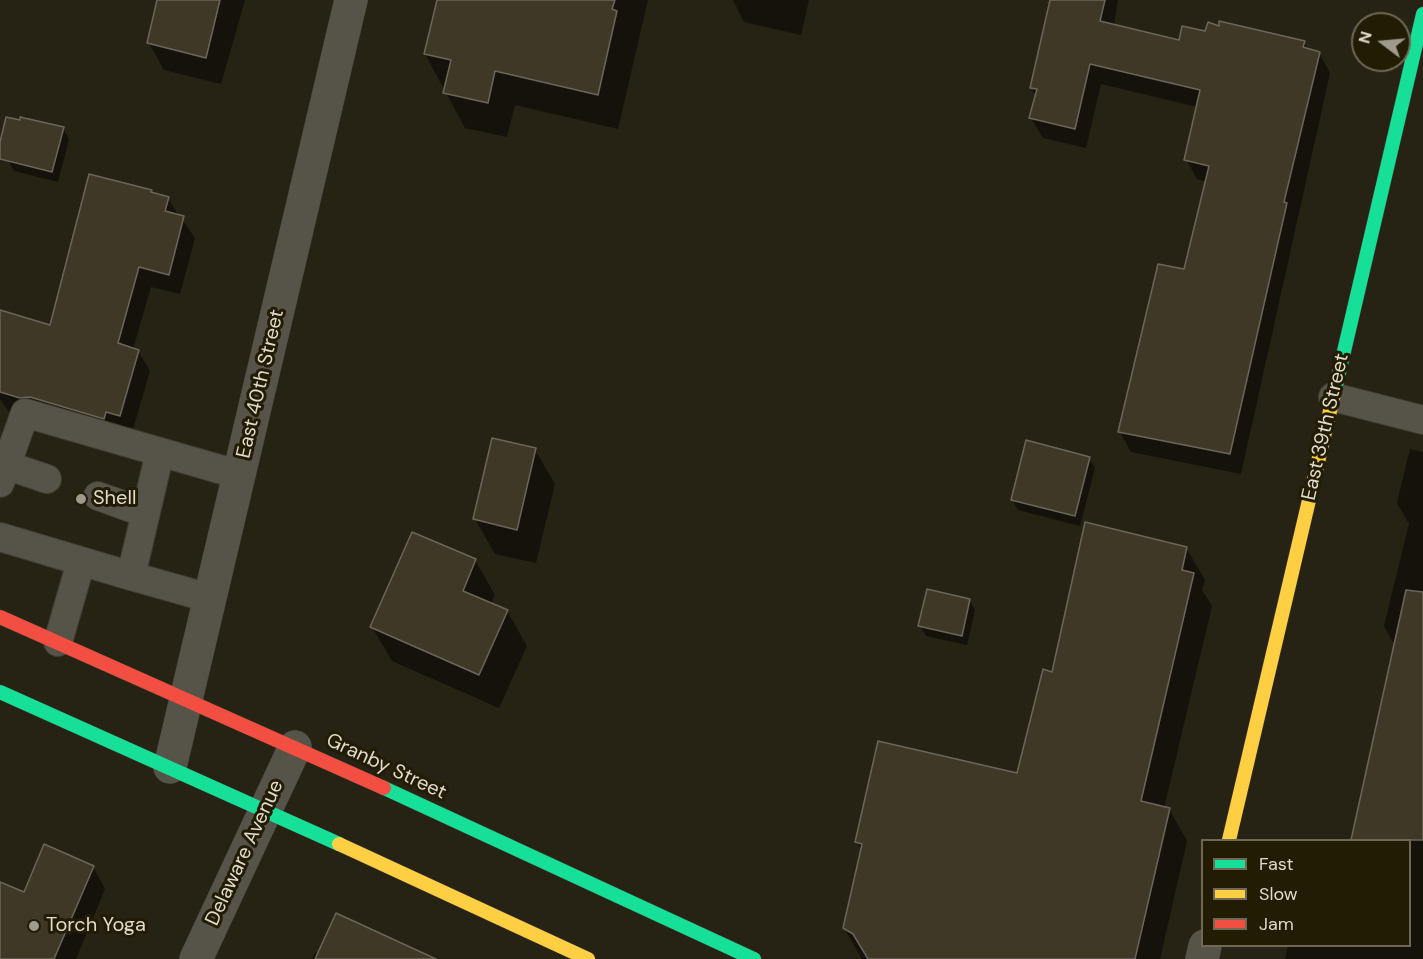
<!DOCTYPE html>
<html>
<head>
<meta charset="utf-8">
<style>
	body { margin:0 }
	#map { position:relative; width:1423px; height:959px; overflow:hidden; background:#262214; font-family:"DM Sans",sans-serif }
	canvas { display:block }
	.legend { position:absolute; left:1201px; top:839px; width:210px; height:108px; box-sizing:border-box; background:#231c04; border:2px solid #6e6854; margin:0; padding:8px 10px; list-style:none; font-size:18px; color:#dfdbcd }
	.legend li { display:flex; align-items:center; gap:12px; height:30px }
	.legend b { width:30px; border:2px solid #6e6854 }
	.north { position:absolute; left:1351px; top:12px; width:60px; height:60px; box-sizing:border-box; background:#231c04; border:2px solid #6e6854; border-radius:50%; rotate:286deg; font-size:16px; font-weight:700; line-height:24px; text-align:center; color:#dfdbcd }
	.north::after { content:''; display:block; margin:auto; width:21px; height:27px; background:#9e9a8c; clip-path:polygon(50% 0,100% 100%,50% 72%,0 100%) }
</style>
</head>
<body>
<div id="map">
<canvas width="1423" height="959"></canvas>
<ul class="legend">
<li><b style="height:8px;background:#16e098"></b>Fast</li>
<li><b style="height:8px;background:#ffcf43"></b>Slow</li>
<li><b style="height:8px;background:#f24e42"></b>Jam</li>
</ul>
<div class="north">N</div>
</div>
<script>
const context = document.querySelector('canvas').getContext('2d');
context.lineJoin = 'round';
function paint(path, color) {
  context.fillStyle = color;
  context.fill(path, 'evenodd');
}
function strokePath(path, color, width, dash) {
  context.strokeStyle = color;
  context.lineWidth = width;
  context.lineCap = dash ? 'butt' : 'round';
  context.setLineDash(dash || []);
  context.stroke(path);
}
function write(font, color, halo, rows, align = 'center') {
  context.font = font + ' "DM Sans",sans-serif';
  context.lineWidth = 6;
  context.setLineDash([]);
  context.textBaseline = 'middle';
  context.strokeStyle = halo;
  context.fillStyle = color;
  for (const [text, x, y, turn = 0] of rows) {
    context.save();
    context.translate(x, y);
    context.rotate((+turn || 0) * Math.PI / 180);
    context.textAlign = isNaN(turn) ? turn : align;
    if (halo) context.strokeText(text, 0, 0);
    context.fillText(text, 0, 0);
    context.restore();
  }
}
paint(new Path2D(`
	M 159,0 L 245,0 L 221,84 L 164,70 L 149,43 Z
	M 438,0 L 648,0 L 618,129 L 515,105 L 507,137 L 465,128 L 425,54 Z
	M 733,0 L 809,0 L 801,35 L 744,22 Z
	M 1051,0 L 1118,0 L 1114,26 L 1180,42 L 1206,33 L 1304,42 L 1308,50 L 1319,53 L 1330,73 L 1241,474 L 1131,452 L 1120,432 L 1185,271 L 1207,182 L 1197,179 L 1186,159 L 1197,107 L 1101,84 L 1086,148 L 1043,138 L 1031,118 L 1036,97 L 1031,87 Z
	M 63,129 L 69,139 L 58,182 L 14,171 L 8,160 Z
	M 151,191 L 153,194 L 168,199 L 195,238 L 180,294 L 151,287 L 133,349 L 138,351 L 150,371 L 131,436 L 9,412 L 0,399 L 0,328 L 51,326 Z
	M 1410,449 L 1423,452 L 1423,959 L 1285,959 L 1288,946 L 1410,946 L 1410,840 L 1352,840 L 1395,646 L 1384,626 L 1409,524 L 1397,503 Z
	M 535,450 L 555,484 L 536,563 L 495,554 L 475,519 Z
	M 1089,458 L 1095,468 L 1080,526 L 1018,510 L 1012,500 Z
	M 1186,548 L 1205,580 L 1202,590 L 1212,606 L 1164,808 L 1169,809 L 1187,841 L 1160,959 L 862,959 L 844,928 L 862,851 L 857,842 L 1018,775 L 1053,673 Z
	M 475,560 L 495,595 L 491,604 L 507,611 L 527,646 L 499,708 L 392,661 L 372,627 Z
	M 969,600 L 975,610 L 967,645 L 926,636 L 920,626 Z
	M 93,867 L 105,889 L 76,959 L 0,959 L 0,884 L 24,894 Z
	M 315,952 L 319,954 L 418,959 L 312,959 Z`), '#0007');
const building = new Path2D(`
	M 157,0 L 220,0 L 206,58 L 147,43 Z
	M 437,0 L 615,0 L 612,9 L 617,11 L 598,95 L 495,71 L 488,103 L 443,93 L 451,60 L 424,54 Z
	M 1050,0 L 1105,0 L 1100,21 L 1179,40 L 1182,26 L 1205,31 L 1208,22 L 1219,26 L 1219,21 L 1305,41 L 1303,47 L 1320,52 L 1284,202 L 1287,203 L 1230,454 L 1118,432 L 1158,264 L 1184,269 L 1209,166 L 1184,160 L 1200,90 L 1090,64 L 1075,129 L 1029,118 L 1037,89 L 1030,88 Z
	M 6,117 L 20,120 L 20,117 L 64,127 L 52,172 L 0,159 L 0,142 Z
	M 89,174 L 152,190 L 151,192 L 169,197 L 165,211 L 184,216 L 169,275 L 139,267 L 118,343 L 139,350 L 120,416 L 106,412 L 104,419 L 30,397 L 20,398 L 0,392 L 0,310 L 50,325 Z
	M 492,438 L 536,448 L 517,530 L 473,519 Z
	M 1026,440 L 1090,457 L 1075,516 L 1011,500 Z
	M 1085,522 L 1187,547 L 1182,570 L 1194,573 L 1141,801 L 1170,808 L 1135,959 L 868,959 L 853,934 L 843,928 L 862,844 L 855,842 L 878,741 L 1017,773 L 1043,669 L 1052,672 Z
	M 412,532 L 476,559 L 463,591 L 508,610 L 479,675 L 370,627 Z
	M 927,589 L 970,599 L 962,636 L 918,626 Z
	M 1406,590 L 1423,592 L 1423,840 L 1351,840 Z
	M 44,844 L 94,866 L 54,959 L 0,959 L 0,882 L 24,892 Z
	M 336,913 L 436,959 L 315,959 Z`);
paint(building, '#403826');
strokePath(building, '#6b665b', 1.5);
const lane = new Path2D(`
	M 1333,397 L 1423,420
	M 6,465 L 47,479
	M 0,483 L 25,413 L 160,452
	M 98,496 L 145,513
	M 0,537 L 131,576
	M 209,598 L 131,576 L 160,452 L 240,475
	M 58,642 L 81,562`);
const street = new Path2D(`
	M 170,767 L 351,0
	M 196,959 L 295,747
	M 1202,959 L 1205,946`);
const fast = new Path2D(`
	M 1334,394 L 1423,14
	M 0,692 L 339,844
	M 384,788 L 754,959`);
const slow = new Path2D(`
	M 1229,840 L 1334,394
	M 339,844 L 588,959`);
const jam = new Path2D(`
	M 0,617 L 384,788`);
strokePath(lane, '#413d33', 30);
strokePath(street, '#413d33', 34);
strokePath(fast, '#413d33', 15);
strokePath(slow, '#413d33', 15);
strokePath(jam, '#413d33', 15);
strokePath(lane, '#565349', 28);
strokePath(street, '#565349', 33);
strokePath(fast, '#16e098', 14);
strokePath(slow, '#ffcf43', 14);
strokePath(jam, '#f24e42', 14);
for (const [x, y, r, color] of [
	[81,499,6,"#9e9a8c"],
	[34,926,6,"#9e9a8c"]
]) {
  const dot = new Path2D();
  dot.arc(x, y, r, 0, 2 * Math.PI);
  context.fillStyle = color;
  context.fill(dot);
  strokePath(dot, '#231c04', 2);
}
write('20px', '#dfdbcd', '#231c04', [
	["East 40th Street",261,384,-77],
	["East 39th Street",1326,427,-77],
	["Granby Street",386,767,25],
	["Delaware Avenue",245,853,-65]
]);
write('20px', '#dfdbcd', '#231c04', [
	["Shell",93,499],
	["Torch Yoga",46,926]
], 'left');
</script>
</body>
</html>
